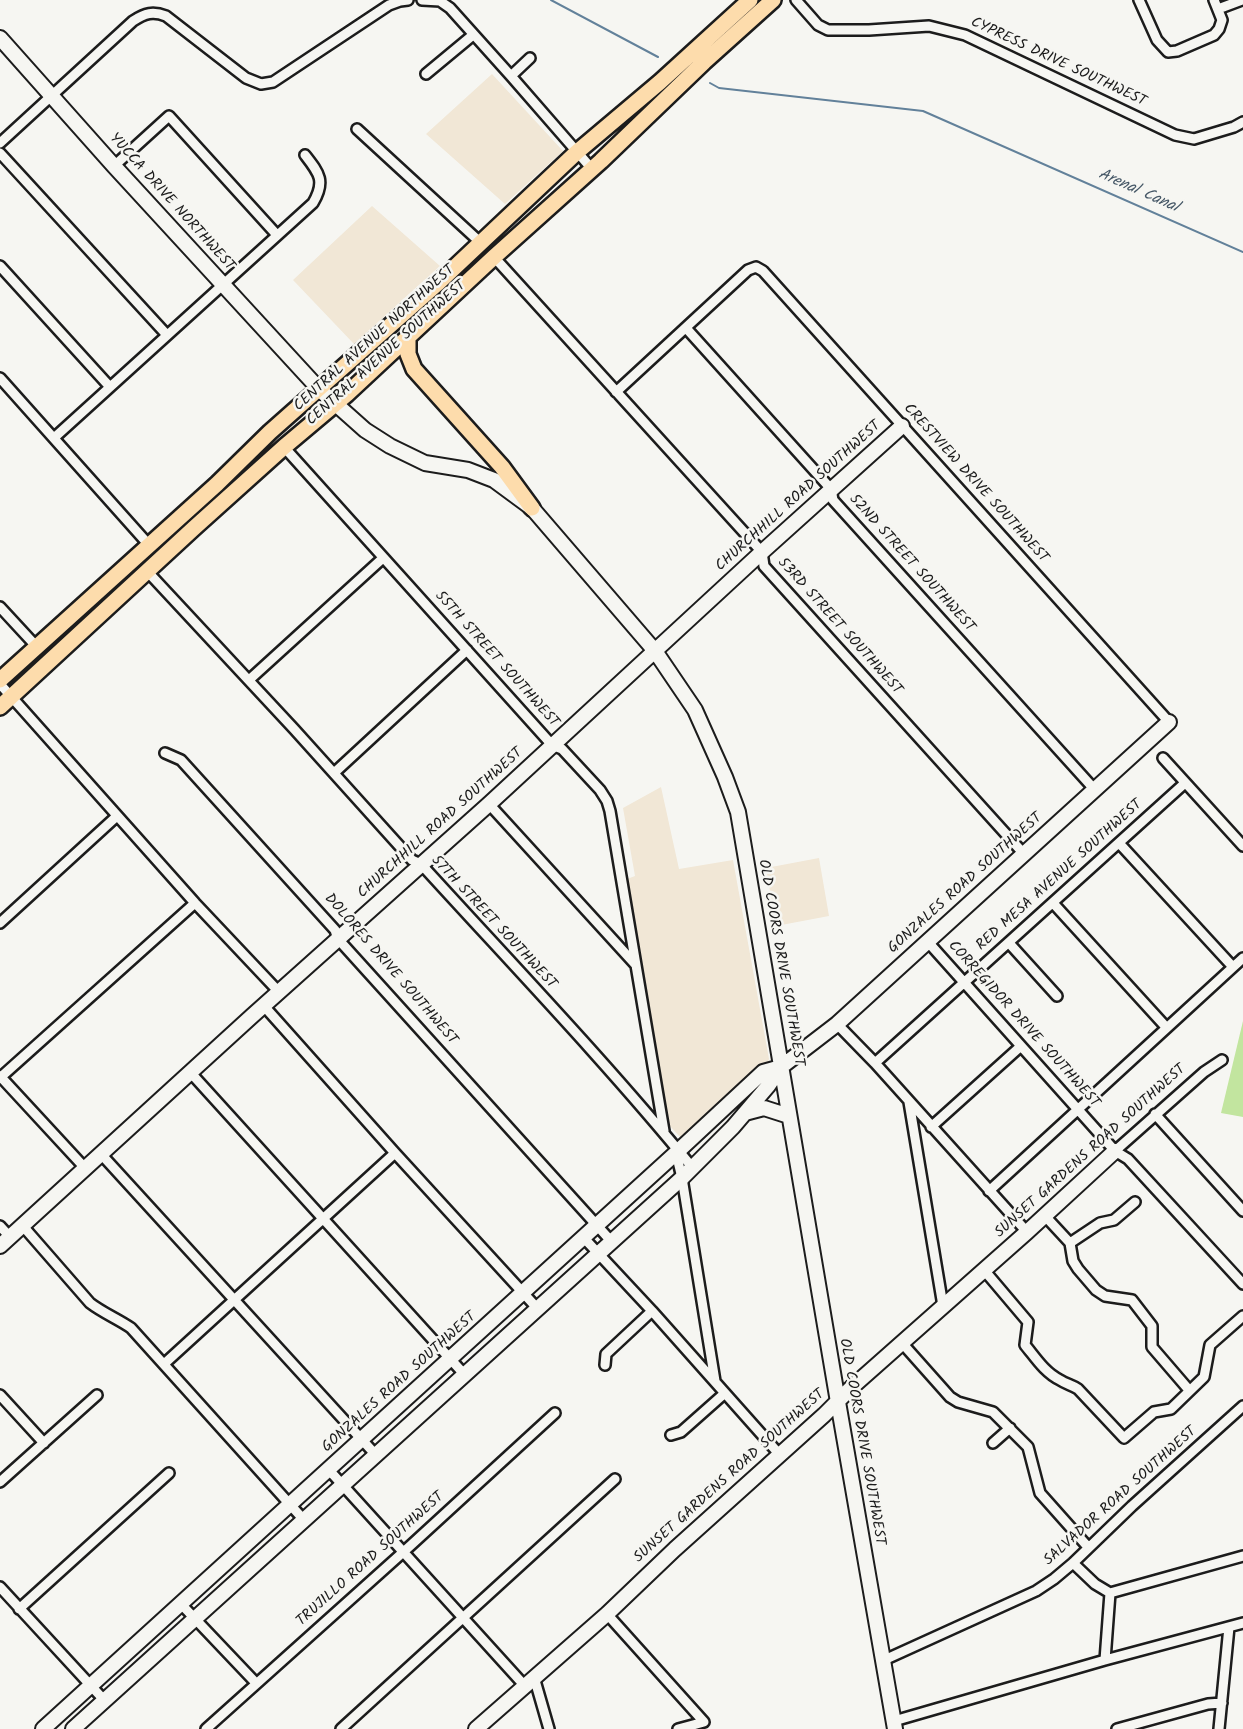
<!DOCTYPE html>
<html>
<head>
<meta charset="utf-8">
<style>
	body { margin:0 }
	canvas { display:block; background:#f6f6f2 }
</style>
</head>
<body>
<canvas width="1243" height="1729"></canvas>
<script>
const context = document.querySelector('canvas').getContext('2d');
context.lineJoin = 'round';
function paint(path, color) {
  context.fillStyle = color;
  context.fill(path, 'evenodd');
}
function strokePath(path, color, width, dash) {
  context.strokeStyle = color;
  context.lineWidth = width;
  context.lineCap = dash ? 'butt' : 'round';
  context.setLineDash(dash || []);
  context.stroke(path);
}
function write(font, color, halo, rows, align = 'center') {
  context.font = font + ' Kalam,sans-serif';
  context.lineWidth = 5;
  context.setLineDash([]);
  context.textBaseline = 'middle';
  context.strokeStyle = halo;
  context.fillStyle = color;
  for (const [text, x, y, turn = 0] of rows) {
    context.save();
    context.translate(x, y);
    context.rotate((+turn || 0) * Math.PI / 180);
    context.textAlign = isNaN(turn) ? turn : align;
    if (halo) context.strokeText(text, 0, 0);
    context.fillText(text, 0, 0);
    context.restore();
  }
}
paint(new Path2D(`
	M 492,74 L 563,151 L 505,204 L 426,134 Z
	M 372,206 L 440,266 L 354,344 L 293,280 Z
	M 661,787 L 679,869 L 733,860 L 769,1059 L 767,1066 L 682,1139 L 667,1123 L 627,879 L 635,876 L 623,808 Z
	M 819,858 L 829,916 L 776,926 L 766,868 Z`), '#f1e7d6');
paint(new Path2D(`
	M 1243,1021 L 1243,1117 L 1221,1113 Z`), '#c2e59f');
strokePath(new Path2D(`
	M 551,0 L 658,57
	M 710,83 L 719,88 L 923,111 L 1243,252`), '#62819a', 2);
const street = new Path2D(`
	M 422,0 L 440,1
	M 796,0 L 818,25 L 828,30 L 869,30 L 929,26 L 965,35 L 1175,135 L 1194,139 L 1234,127 L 1243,122
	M 1139,0 L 1157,40 L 1168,52 L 1177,51 L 1214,35 L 1219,29 L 1222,20 L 1214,0
	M 440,1 L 450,8 L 511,76 L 592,169
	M 1218,9 L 1242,0
	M 426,74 L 473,35
	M 511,76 L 530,58
	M 357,129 L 481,243
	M 0,143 L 133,21 C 145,13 153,11 166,16 L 246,78 L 261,84 L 273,82 L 389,5 L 400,1 L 408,0
	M 0,153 L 167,335
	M 114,166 L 169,116 L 277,235
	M 494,257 L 762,552 L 764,566 L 1024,854
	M 0,266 L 110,387
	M 686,328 L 831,489 L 833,500 L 1095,790
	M 0,378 L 149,545
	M 616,392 L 748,270 L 756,267 L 763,271 L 1169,722
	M 55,437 L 313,203 C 326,181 319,173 305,155
	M 284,447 L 552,745 L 562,749 L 600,790 L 607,801 L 610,811 L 664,1131
	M 147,571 L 294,729 L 412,860 L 421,864 C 512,964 606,1062 692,1167
	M 0,607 L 36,646
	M 249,680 L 383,558
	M 0,684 L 195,903 L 279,992
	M 165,753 L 181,760 L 335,930 L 338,939 L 611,1241
	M 1163,758 L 1243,846
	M 334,773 L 467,650
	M 489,804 L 635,964
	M 1119,843 L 1233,967
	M 1053,903 L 1166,1027
	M 0,923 L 117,816
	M 928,942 L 1115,1151 L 1128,1159 L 1243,1284
	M 1009,943 L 1057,996
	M 264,1006 L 395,1153 L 537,1308
	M 837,1024 L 875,1063 L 1027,1232
	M 875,1063 L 1185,783
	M 190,1072 L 464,1374
	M 0,1076 L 85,1168
	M 1,1077 L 195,903
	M 909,1102 L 943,1306
	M 1155,1114 L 1243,1211
	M 931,1127 L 1021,1046
	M 1115,1151 L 1204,1072 L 1222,1060
	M 676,1153 L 682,1178 L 715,1381
	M 101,1154 L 375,1454
	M 989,1191 L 1243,958
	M 1045,1216 L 1070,1243 L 1073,1261 L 1078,1269 L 1096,1290 L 1105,1296 L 1132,1300 L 1152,1326 L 1152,1347 L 1189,1390
	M 22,1225 L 90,1303 C 103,1313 118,1319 131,1328 L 304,1520
	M 0,1226 L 10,1237
	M 583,1237 L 652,1311 L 780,1455
	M 1070,1243 L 1100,1223 L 1114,1220 L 1135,1202
	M 984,1270 L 1028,1322 L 1025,1345 C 1035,1357 1045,1373 1060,1380 C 1066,1384 1072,1385 1078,1389 L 1124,1438 L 1154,1412 L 1171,1409 L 1204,1377 L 1210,1345 L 1243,1316
	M 902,1343 L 950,1397 L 958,1402 L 993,1412 L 1028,1447 L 1040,1493 L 1088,1547
	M 164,1364 L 395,1153
	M 605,1365 L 606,1354 L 652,1311
	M 0,1395 L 44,1443
	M 671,1435 L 681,1432 L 725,1393
	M 993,1443 L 1010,1428
	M 329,1470 L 524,1685
	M 0,1482 L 97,1395
	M 1073,1563 L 1095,1584 L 1110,1593
	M 0,1587 L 105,1701
	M 1110,1593 L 1243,1556
	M 181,1604 L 256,1683
	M 19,1609 L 169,1473
	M 607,1614 L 704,1722 L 678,1729
	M 1105,1660 L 1110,1593
	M 882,1661 L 1036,1591 L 1054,1579 L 1073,1563 L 1132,1506 L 1243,1406
	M 534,1677 L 549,1729
	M 894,1721 L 1105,1660 L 1243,1623
	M 206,1729 L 410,1546 L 555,1413
	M 341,1729 L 615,1479
	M 1117,1729 L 1208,1704 L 1222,1703
	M 1219,1729 L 1229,1627`);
const secondary = new Path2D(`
	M 0,38 L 114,166 L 319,389 L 365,430 L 390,446 L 425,463 L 468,470 L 494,480 L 532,508 L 655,651 L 695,710 L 725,777 L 738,812 L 838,1402 L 895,1729
	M 745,1113 L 764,1108 L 789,1116
	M 0,1246 L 252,1016 L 489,804 L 762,552 L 902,426
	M 43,1729 L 676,1153 L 763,1072 L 781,1067
	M 73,1729 L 682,1178 L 733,1127 L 768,1086 L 781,1067 L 837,1024 L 1169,722
	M 476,1729 L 607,1614 L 675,1549 L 824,1415 L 852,1387 L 1027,1232 L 1115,1151`);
const primary = new Path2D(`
	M 408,337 L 408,354 L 414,369 L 502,467 L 532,508
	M 0,680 L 217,484 L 270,432 L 437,284 L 577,152 L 660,82 L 750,0
	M 0,707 L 194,528 L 284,447 L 347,394 L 494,257 L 601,161 L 704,62 L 773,0`);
strokePath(street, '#1c1c1c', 14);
strokePath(secondary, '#1c1c1c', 18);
strokePath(primary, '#1c1c1c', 20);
strokePath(street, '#f6f6f2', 9);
strokePath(secondary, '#f6f6f2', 14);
strokePath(primary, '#fddcac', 15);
write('15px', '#1c1c1c', '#f6f6f2', [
	["CYPRESS DRIVE SOUTHWEST",1058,63,25],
	["YUCCA DRIVE NORTHWEST",171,203,48],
	["CENTRAL AVENUE NORTHWEST",375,339,-42],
	["CENTRAL AVENUE SOUTHWEST",387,354,-42],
	["CRESTVIEW DRIVE SOUTHWEST",975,484,48],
	["CHURCHHILL ROAD SOUTHWEST",799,497,-42],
	["52ND STREET SOUTHWEST",911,564,48],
	["53RD STREET SOUTHWEST",839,627,48],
	["55TH STREET SOUTHWEST",496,660,48],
	["CHURCHHILL ROAD SOUTHWEST",441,824,-42],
	["RED MESA AVENUE SOUTHWEST",1060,876,-42],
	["GONZALES ROAD SOUTHWEST",966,884,-42],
	["57TH STREET SOUTHWEST",493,923,47],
	["OLD COORS DRIVE SOUTHWEST",780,963,80],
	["DOLORES DRIVE SOUTHWEST",390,970,49],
	["CORREGIDOR DRIVE SOUTHWEST",1023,1025,48],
	["SUNSET GARDENS ROAD SOUTHWEST",1091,1152,-42],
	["GONZALES ROAD SOUTHWEST",400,1383,-42],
	["OLD COORS DRIVE SOUTHWEST",861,1442,80],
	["SUNSET GARDENS ROAD SOUTHWEST",730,1477,-42],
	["SALVADOR ROAD SOUTHWEST",1121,1497,-42],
	["TRUJILLO ROAD SOUTHWEST",371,1560,-42]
]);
write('italic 16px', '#455766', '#f6f6f2', [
	["Arenal Canal",1138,192,24]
]);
</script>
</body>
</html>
